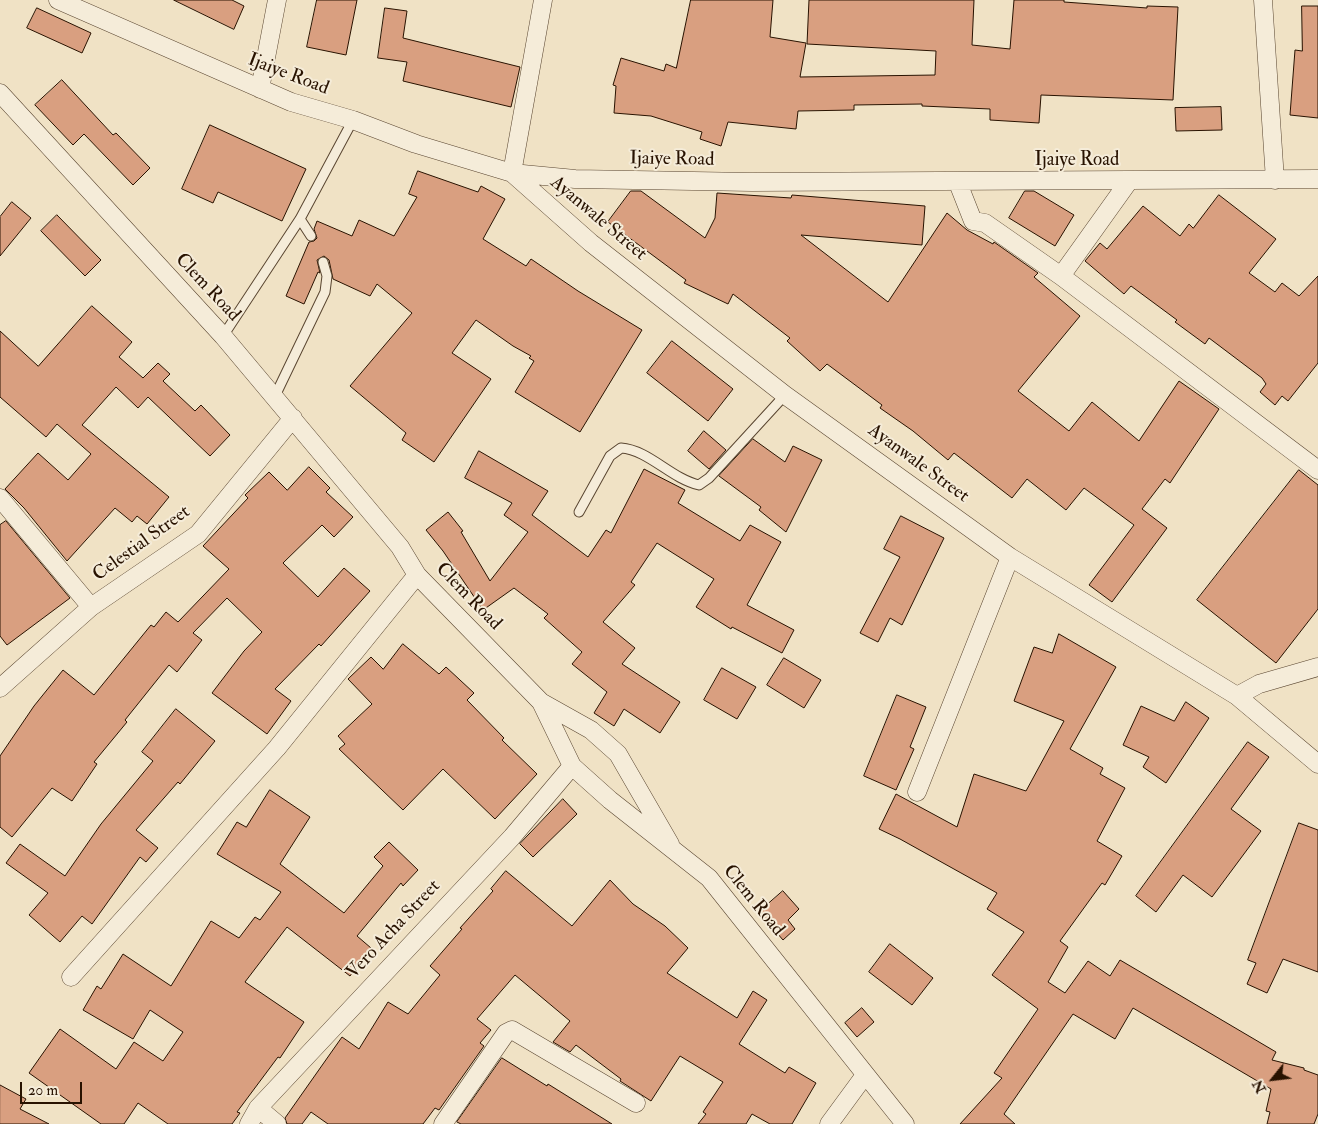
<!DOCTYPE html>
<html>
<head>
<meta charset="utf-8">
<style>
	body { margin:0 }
	#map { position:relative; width:1318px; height:1124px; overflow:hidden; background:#f0e2c5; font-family:"IM FELL Double Pica",serif }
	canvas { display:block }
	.north { position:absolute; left:1248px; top:1054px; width:50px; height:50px; -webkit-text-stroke:4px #f5ecd9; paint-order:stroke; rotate:241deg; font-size:14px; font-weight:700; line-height:20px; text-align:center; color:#281200 }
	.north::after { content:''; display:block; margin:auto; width:18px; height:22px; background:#281200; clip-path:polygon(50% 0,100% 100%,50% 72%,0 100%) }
	.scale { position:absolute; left:20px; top:1082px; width:62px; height:22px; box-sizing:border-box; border:2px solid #281200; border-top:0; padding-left:6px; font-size:15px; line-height:18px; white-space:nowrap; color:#281200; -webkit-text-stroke:4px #f5ecd9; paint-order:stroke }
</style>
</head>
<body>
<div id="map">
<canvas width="1318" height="1124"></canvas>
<div class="north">N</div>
<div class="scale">20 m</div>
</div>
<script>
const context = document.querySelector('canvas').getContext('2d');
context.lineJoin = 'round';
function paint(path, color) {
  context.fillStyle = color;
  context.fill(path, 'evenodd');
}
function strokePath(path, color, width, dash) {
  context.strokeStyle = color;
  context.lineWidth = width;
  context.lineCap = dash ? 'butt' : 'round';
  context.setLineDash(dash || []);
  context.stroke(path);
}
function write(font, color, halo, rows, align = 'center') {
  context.font = font + ' "IM FELL Double Pica",serif';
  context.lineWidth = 4;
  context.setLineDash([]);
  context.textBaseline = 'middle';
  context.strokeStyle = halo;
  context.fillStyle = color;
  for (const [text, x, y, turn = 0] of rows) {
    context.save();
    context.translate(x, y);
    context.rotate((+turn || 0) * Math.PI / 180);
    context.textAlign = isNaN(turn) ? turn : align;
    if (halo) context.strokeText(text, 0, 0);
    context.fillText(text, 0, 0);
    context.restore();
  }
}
const building = new Path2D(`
	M 174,0 L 232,0 L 244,6 L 234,29 Z
	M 317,0 L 357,0 L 346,55 L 307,47 Z
	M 691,0 L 773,0 L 770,37 L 806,43 L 800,77 L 935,75 L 936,51 L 807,44 L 809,0 L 974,0 L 972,45 L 1010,49 L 1014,0 L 1064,0 L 1064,2 L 1147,8 L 1147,6 L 1178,7 L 1173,100 L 1041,95 L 1039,123 L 990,120 L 990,109 L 922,106 L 922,104 L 854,105 L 854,110 L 798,111 L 796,129 L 728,122 L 721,146 L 700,139 L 702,132 L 651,116 L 614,113 L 616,86 L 613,85 L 621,58 L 664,71 L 666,64 L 676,68 Z
	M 1302,6 L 1318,6 L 1318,118 L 1290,115 L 1295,50 L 1302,51 Z
	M 37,8 L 91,33 L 82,53 L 27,28 Z
	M 385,8 L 407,11 L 403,38 L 520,67 L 511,107 L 403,81 L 407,62 L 378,58 Z
	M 62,80 L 113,135 L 116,133 L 150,168 L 133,185 L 84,134 L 73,145 L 35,105 Z
	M 1221,107 L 1222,130 L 1176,131 L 1175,108 Z
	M 210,125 L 306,169 L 282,221 L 218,192 L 213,203 L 182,189 Z
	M 418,171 L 478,192 L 481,186 L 505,199 L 483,239 L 526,266 L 531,259 L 578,291 L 642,330 L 580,432 L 515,392 L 534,361 L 529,358 L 531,356 L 513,346 L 476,320 L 452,353 L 491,379 L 434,462 L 402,440 L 406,433 L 350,386 L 412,313 L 377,284 L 370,296 L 333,279 L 329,260 L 324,256 L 317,260 L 320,273 L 318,272 L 304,304 L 286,296 L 309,242 L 314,241 L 317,238 L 314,229 L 317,221 L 352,236 L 359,220 L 394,236 L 417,197 L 409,194 Z
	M 631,191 L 641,191 L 705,238 L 715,218 L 717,193 L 791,198 L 792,195 L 925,206 L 922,245 L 801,235 L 888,302 L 947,213 L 967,230 L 993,244 L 994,242 L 1038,273 L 1034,277 L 1080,316 L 1018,391 L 1069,431 L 1092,402 L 1139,441 L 1179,381 L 1219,409 L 1170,483 L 1165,479 L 1142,509 L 1167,528 L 1112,602 L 1089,585 L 1134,525 L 1084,488 L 1066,510 L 1027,479 L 1012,498 L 954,453 L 948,460 L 913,431 L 880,408 L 882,405 L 827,364 L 820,371 L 787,341 L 790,338 L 733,294 L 728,304 L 684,283 L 686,280 L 608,222 Z
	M 1025,191 L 1034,191 L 1074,215 L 1055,246 L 1009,218 Z
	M 1219,195 L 1276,239 L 1249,273 L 1275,292 L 1282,283 L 1299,296 L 1318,276 L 1318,363 L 1288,401 L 1282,396 L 1275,405 L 1260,392 L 1266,384 L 1262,378 L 1209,338 L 1205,344 L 1175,322 L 1177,320 L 1131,286 L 1124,294 L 1085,261 L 1100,243 L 1107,249 L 1143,206 L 1180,236 L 1189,224 L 1193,228 Z
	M 12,202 L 31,218 L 0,256 L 0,217 Z
	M 57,215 L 101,260 L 85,276 L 41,231 Z
	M 92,306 L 132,342 L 119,357 L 143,378 L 158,363 L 170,374 L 163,381 L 195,411 L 201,405 L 230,435 L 210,456 L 148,397 L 138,408 L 116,387 L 82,425 L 169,497 L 147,524 L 137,516 L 132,522 L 115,508 L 67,561 L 24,508 L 5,489 L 38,453 L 68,480 L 91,454 L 57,424 L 46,437 L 0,397 L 0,331 L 38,366 Z
	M 672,341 L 733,389 L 708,421 L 647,373 Z
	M 704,431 L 726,450 L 709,469 L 688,451 Z
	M 753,439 L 785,462 L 793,446 L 822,460 L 786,532 L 759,510 L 761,507 L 719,476 Z
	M 479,451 L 548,491 L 532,515 L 588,557 L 606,530 L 611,533 L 644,469 L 685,490 L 678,503 L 740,541 L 750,525 L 781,542 L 747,605 L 794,630 L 782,653 L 732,627 L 731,629 L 696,607 L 714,579 L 657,543 L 631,582 L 635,585 L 603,622 L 635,648 L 622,664 L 680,702 L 660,733 L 624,709 L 614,726 L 594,713 L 607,692 L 572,664 L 582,652 L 544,618 L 548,614 L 514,588 L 483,610 L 443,551 L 426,530 L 448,512 L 463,531 L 461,532 L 490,581 L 528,532 L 504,515 L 512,503 L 465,478 Z
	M 309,467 L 330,488 L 326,492 L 353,517 L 334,537 L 322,525 L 283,563 L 318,597 L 344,568 L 370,591 L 321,646 L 319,644 L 275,689 L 291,701 L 267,734 L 212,693 L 244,651 L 262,632 L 227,598 L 193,633 L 202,640 L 177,672 L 169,665 L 125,720 L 127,722 L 94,762 L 97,764 L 72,801 L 52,788 L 12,837 L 0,827 L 0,756 L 34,706 L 63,670 L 94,695 L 151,625 L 154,627 L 166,612 L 178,622 L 229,569 L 203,546 L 248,498 L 245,495 L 269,472 L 287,490 Z
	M 1299,470 L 1318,485 L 1318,609 L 1276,663 L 1197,600 Z
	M 901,516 L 944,538 L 902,625 L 890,618 L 878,642 L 860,633 L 900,557 L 884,549 Z
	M 6,521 L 70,598 L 7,645 L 0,636 L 0,525 Z
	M 1059,634 L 1116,667 L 1070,749 L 1103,768 L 1100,774 L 1125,788 L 1097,841 L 1122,856 L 1105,885 L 1102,883 L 1060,941 L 1068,947 L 1048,982 L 1065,993 L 1088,961 L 1110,976 L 1120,960 L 1276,1052 L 1272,1060 L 1304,1068 L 1304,1070 L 1318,1075 L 1318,1114 L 1314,1124 L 1267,1124 L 1270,1112 L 1266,1111 L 1271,1089 L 1133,1008 L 1115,1039 L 1073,1014 L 1004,1114 L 1015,1124 L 960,1124 L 1002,1078 L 994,1073 L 1038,1009 L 992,975 L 1024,932 L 987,909 L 997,893 L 900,839 L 879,829 L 896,794 L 957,827 L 974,774 L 1026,791 L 1064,721 L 1014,701 L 1034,647 L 1052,653 Z
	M 403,644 L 439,674 L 446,667 L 474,693 L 467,700 L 504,738 L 502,740 L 537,774 L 495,819 L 443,769 L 403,810 L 339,749 L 345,744 L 338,736 L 372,704 L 348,679 L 371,657 L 383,669 Z
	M 784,658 L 821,680 L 804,708 L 767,685 Z
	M 722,668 L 756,687 L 737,719 L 704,700 Z
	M 897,695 L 926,707 L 910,747 L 914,749 L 896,790 L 864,776 Z
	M 1186,702 L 1209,718 L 1166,783 L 1143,767 L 1149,757 L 1123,745 L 1141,706 L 1174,721 Z
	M 176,709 L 215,741 L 180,784 L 178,782 L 136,830 L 158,848 L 146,862 L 140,857 L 92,924 L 82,916 L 60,942 L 29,915 L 48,893 L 6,863 L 20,844 L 65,876 L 101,824 L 153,761 L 142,752 Z
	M 1248,742 L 1269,757 L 1231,809 L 1261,831 L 1212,897 L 1183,875 L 1156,912 L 1136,896 Z
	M 270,790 L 310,817 L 280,864 L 344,913 L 383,866 L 374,857 L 389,842 L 418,870 L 403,886 L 401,883 L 357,936 L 371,948 L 350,976 L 287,927 L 245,982 L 304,1022 L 280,1058 L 278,1057 L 237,1112 L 240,1113 L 232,1124 L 168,1124 L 138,1103 L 124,1124 L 101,1124 L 29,1073 L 60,1029 L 116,1069 L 134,1042 L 163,1061 L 183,1032 L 150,1010 L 133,1039 L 83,1010 L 97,986 L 101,989 L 123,954 L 171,986 L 211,921 L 239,938 L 255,917 L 260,920 L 281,892 L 217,854 L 237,822 L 246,827 Z
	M 563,799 L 577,814 L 533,857 L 520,844 Z
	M 1299,823 L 1318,830 L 1318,972 L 1283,959 L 1267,993 L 1247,984 L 1256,963 L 1248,960 Z
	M 506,871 L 572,926 L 610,880 L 633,904 L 665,926 L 688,948 L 667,973 L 737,1018 L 753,991 L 767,1000 L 739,1044 L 785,1073 L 789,1067 L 816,1083 L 792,1124 L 770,1124 L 752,1114 L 746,1124 L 698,1124 L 706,1114 L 703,1112 L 723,1082 L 680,1056 L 651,1101 L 620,1081 L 621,1079 L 576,1045 L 570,1052 L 553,1042 L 570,1021 L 515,975 L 477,1019 L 491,1030 L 480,1043 L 484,1046 L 439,1110 L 435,1108 L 423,1124 L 328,1124 L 311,1112 L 302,1124 L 287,1124 L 285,1118 L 342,1037 L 359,1049 L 388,1002 L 408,1014 L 440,975 L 430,966 L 462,929 L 460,928 L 493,891 L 491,889 Z
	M 783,891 L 799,909 L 788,920 L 795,929 L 783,940 L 759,912 Z
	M 890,944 L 933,978 L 912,1005 L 869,972 Z
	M 862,1008 L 874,1022 L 857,1037 L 845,1023 Z
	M 502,1058 L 547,1086 L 548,1084 L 612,1124 L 461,1124 L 457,1122 Z
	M 0,1085 L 26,1099 L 20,1109 L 49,1124 L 0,1124 Z`);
paint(building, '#d99f80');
strokePath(building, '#281200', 1);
const service = new Path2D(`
	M 300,219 L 311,236
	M 223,336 L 300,219 L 353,120
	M 275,396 L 325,292 L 327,276 L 323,262
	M 579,512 L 610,456 L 621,448 C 649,450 670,478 699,485 L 709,478 L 785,395`);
const minor = new Path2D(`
	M 58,0 L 291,102 L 353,120 L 416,144 L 512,173 L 575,179 L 752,182 L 1318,179
	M 543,0 L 512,173 L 591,243 L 785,395 L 1010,557 L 1237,696 L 1318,764
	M 1263,0 L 1275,180
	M 260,89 L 277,0
	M 0,93 L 223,336 L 400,547 L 417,575 L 541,702 L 572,766 L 610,800 L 709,878 L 905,1124
	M 958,183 L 973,221 L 985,223 L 1061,276 L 1318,470
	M 1061,276 L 1129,181
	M 0,498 L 91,607
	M 0,688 L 91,607 L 198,534 L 293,418
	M 1237,696 L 1259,684 L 1318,667
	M 541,702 L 591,730 L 618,754 L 670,844
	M 917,792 L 1010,557
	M 71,977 L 277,748 L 417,575
	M 258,1108 L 277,1124
	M 249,1124 L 258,1108 L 512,837 L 572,766
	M 443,1124 L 506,1033 L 512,1030 L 636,1103
	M 829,1124 L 865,1075`);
strokePath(service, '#5a4631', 11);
strokePath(minor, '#5a4631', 19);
strokePath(service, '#f5ecd9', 9);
strokePath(minor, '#f5ecd9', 18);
write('19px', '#281200', '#f5ecd9', [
	["Ijaiye Road",288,75,21],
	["Ijaiye Road",672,160,1],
	["Ijaiye Road",1077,161],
	["Ayanwale Street",598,219,40],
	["Clem Road",207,288,47],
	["Ayanwale Street",918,464,36],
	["Celestial Street",142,544,-36],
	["Clem Road",468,597,46],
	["Clem Road",753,901,51],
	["Vero Acha Street",394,930,-47]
]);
</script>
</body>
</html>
